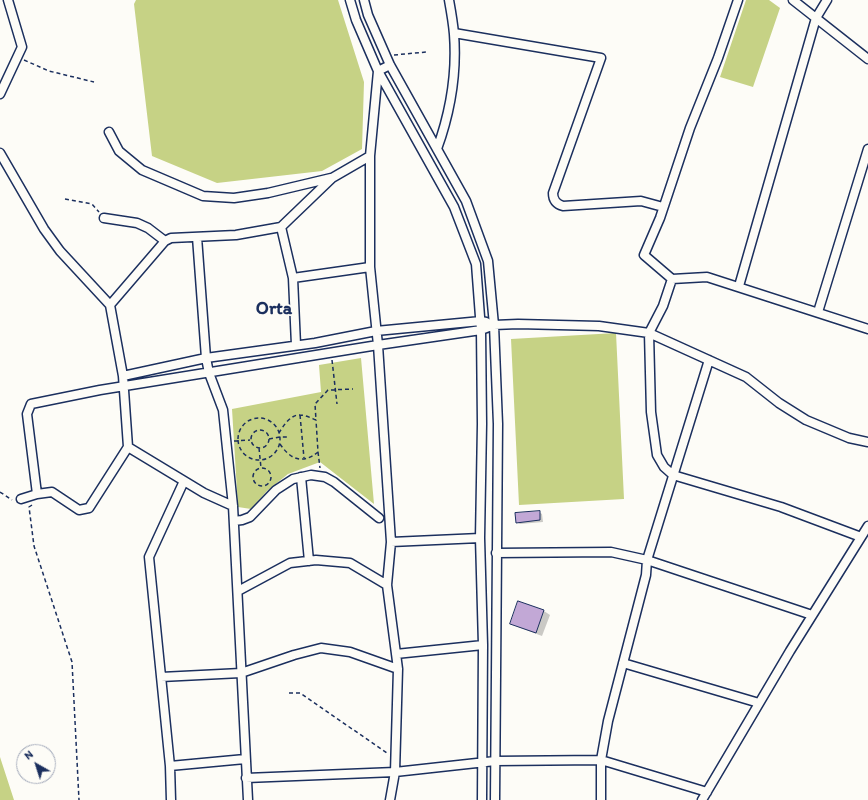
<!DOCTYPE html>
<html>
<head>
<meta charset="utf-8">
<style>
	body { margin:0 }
	#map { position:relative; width:868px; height:800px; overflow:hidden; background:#fdfcf7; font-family:Itim,sans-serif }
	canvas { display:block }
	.north { position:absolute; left:16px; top:744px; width:40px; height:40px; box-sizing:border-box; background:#fdfcf7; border:1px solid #a3aaba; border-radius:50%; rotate:321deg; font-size:11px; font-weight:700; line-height:16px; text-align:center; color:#1b2f5e }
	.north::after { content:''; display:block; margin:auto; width:14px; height:18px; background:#1b2f5e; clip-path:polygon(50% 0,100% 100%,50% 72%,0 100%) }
</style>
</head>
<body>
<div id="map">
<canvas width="868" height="800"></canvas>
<div class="north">N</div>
</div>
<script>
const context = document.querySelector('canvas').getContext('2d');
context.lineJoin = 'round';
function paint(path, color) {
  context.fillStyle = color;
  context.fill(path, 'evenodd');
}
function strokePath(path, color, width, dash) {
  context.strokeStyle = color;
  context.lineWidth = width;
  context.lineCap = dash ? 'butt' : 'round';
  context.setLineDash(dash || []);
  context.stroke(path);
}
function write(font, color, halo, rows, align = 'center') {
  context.font = font + ' Itim,sans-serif';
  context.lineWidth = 3.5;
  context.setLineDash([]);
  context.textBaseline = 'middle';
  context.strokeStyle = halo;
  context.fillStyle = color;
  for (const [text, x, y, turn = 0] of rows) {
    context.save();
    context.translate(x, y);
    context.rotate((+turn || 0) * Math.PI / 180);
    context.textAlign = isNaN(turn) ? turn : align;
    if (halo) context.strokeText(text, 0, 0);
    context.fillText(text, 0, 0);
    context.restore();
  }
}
paint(new Path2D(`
	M 136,0 L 338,0 L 364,82 L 362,149 L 322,171 L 217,183 L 152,156 L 134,4 Z
	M 746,0 L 769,0 L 780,8 L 753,87 L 720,77 Z
	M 616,333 L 624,499 L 519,505 L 511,339 Z
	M 361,358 L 374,504 L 320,462 L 288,474 L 267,491 L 251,509 L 238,507 L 232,409 L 321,392 L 319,365 Z
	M 0,757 L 14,800 L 0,800 Z`), '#c6d285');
paint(new Path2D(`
	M 539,512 L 542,514 L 543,522 L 520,524 L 517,522 Z
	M 519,602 L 544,611 L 550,615 L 542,636 L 518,627 L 511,623 Z`), '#0003');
const building = new Path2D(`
	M 540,511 L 540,520 L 516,523 L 515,513 Z
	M 518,601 L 544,610 L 536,633 L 510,624 Z`);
paint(building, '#c2a8d6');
strokePath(building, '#1b2f5e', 1);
const minor = new Path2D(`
	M 350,0 L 356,20 L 378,71 L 454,207 L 476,264 L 481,330 L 482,424 L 480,538 L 483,645 L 482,800
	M 364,0 L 368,15 L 390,65 L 466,201 L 488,261 L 494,325 L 498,424 L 495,800
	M 738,0 L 718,58 L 690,128 L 660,218 L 644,255 L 672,279 L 663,306 L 649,333 L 651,412 L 657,455 L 664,467 L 673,475 L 781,507 L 861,537
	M 793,0 L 868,59
	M 454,33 L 601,58 L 553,193 C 553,200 556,204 563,206 L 641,201 L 663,207
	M 0,94 L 22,47 L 8,0
	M 109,132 L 119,151 L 142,170 L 203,196 L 234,198 L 268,193 L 331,178
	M 437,149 C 450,113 457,73 454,34 C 453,22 451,11 449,0
	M 0,153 L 44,229 L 60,251 L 110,305 L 123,376 L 128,447 L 204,493 L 233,506
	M 370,156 L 370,267 L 378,345 L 391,542 L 387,585 L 398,669 L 395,772 L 390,800
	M 104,218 L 137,223 L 148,228 L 165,241
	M 281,227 L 293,278 L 296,345
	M 197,237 L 206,358 L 209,373 L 223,410 L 233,506 L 248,800
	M 293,278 L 370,267
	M 672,279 L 707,277 L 868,329
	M 739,286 L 816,18 L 827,0
	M 110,305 L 165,241 L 171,238 L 236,235 L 281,227 L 332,178 L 370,156 L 378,71 L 390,65
	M 818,312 L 868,149
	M 123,376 L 206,358 L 315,343 L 376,331 L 481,321 L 486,322
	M 301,477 L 309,561
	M 184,481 L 149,557 L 170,766 L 245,759
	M 37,494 L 52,492 L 79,510 L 89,508 L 128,447
	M 21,499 L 37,494 L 27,414 L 31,404 L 100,390 L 378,345 L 481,330 L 494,325 L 518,324 L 599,326 L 649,333 L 746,377 L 779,403 L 806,420 L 849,438 L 868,442
	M 234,521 L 242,520 L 250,517 L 276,490 L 293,479 L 311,475 L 325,477 L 334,482 L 379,518
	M 391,542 L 480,538
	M 496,553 L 611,552 L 647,560 L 812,615
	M 238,591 L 290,563 L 316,560 L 350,563 L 387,585
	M 396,654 L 483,645
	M 623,663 L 759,703
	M 161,677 L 241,673 L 294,655 L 321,648 L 350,652 L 398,669
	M 170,766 L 171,800
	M 246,778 L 395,772 L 495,761 L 601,760 L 707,792
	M 601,800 L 601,760 L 608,721 L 646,575 L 647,560 L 709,360
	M 702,800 L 790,651 L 868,526`);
strokePath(minor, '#1b2f5e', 11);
strokePath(new Path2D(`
	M 394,55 L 427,52
	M 24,60 L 49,71 L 94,82
	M 65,199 L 92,204 L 99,212
	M 332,360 L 337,404
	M 300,415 L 304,458
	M238 439a21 21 0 1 1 42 0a21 21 0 1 1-42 0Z
	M251 439a9 9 0 1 1 18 0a9 9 0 1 1-18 0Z
	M 279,433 C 283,426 291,414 300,415 C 305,415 311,418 316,420 L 315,404 L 328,390 L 353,389
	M 269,439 L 280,437 L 288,437
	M 234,441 L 250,440
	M 280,444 C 290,459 302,465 318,452 L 316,420
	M 259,448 L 261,468
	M 318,452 L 320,468
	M253 477a9 9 0 1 1 18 0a9 9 0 1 1-18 0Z
	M 0,492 L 12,500
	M 32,505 L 29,507 L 34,546 L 72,662 L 79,800
	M 289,693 L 300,693 L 387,753`), '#1b2f5e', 1.5, [4, 3]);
strokePath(minor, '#fdfcf7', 8);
write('bold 18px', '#1b2f5e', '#fdfcf7', [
	["Orta",274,309]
]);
</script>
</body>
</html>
